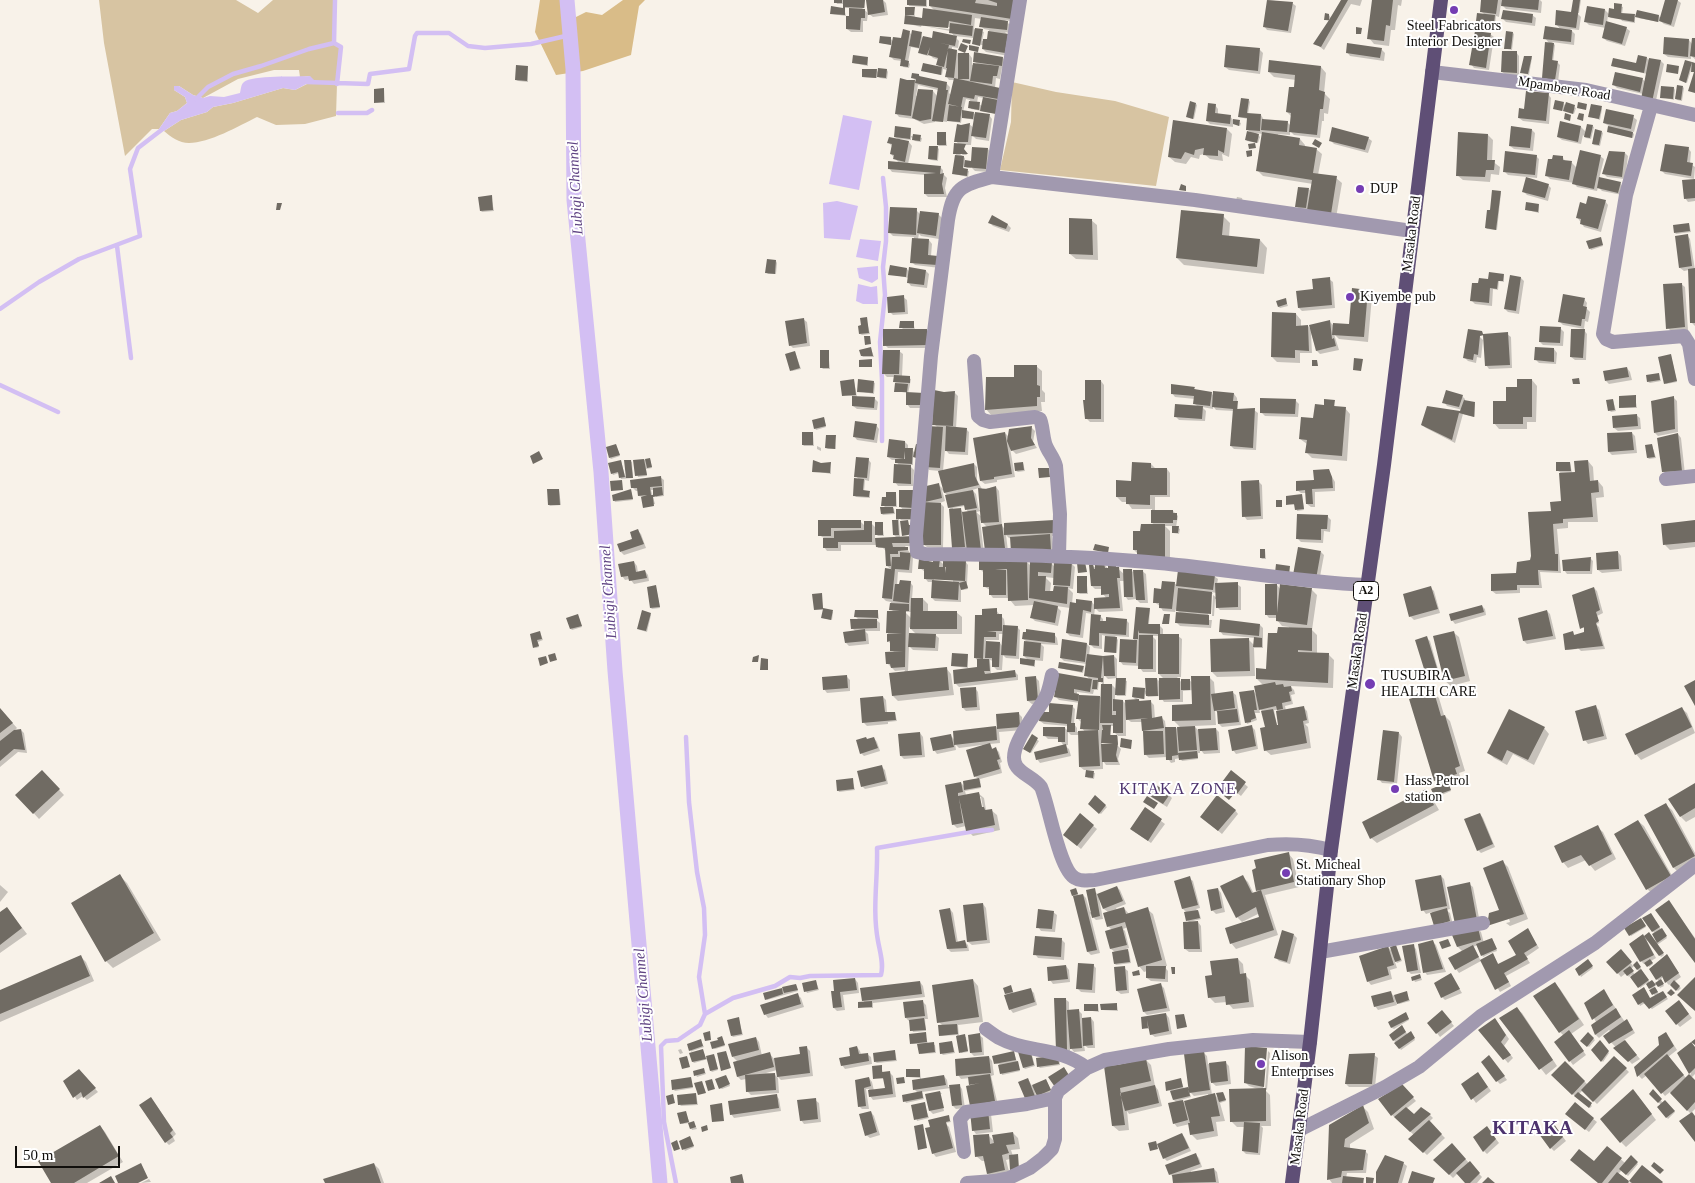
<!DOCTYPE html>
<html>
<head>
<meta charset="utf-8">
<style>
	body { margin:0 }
	#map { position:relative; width:1695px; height:1183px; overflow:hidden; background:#f8f2e9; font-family:"Times New Roman",serif }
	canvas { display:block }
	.scale { position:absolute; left:15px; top:1146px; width:105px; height:22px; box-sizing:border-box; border:2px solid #110f0c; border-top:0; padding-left:6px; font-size:15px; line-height:18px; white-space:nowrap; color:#110f0c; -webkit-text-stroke:4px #fff; paint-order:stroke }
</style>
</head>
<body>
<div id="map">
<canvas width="1695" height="1183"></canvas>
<div class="scale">50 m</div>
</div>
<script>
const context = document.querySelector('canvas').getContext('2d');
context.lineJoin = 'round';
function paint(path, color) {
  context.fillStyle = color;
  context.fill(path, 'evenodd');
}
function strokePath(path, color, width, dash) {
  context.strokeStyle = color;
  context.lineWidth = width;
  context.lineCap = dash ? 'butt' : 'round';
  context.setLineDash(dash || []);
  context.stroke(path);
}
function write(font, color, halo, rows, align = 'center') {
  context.font = font + ' "Times New Roman",serif';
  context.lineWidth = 4;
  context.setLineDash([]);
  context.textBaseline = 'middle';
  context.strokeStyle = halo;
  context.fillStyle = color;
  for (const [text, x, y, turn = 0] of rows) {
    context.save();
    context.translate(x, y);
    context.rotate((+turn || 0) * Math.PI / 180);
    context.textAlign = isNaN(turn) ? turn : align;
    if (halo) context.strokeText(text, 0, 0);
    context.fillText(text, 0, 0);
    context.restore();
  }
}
paint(new Path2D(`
	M 99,0 L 236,0 L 258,13 L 273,0 L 334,0 L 334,43 L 341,47 L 337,84 L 336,116 L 305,124 L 276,125 L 257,117 C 239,126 209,143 189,143 C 179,143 171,137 164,131 L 181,120 L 207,112 L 213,107 L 233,103 L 283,88 L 295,90 L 311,82 L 310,76 L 300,77 L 299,70 L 274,70 L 238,79 L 203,98 L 193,95 L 179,86 L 174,90 L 185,97 L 187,103 L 177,111 L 170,113 L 159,129 L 152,129 L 125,156 L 104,43 Z
	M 1012,82 L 1056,92 L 1115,101 L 1169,117 L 1156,186 L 1000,170 L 1011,122 Z`), '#d7c4a2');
paint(new Path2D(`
	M 540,0 L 560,0 L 566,22 L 586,12 L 602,15 L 623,0 L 645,0 L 639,6 L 631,55 L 583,71 L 556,75 L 535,32 Z`), '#d9bc88');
paint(new Path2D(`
	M 310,76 L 314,80 L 295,90 L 283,88 L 233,103 L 213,107 L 207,112 L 181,120 L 164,131 L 159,129 L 170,113 L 177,111 L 187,103 L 185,97 L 174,90 L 174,86 L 179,86 L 193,95 L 203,98 L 210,96 L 224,97 L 240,93 C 241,89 241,84 244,82 C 252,75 297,77 310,76 Z
	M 843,115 L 872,121 L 859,190 L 829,184 Z
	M 837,201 L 858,206 L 850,240 L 824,238 L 823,203 Z
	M 860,239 L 881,241 L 878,261 L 856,257 Z
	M 878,266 L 878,279 L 872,283 L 859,278 L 857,268 Z
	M 858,284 L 871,287 L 877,286 L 878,304 L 863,304 L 856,301 Z`), '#d3bff3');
paint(new Path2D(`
	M 835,0 L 865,0 L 865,8 L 862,8 L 868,13 L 867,21 L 863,21 L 863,32 L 851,32 L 847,29 L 850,17 L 850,8 L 845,8 L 844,4 L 837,4 Z
	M 871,0 L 883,0 L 886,3 L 888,15 L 873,17 L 869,14 Z
	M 908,0 L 927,0 L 927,7 L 909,6 Z
	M 931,0 L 1015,0 L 1015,22 L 1005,20 L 1011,26 L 1010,33 L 1005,32 L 1011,38 L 1008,56 L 986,52 L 983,49 L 986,46 L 973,43 L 974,38 L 954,36 L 959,41 L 958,48 L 952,47 L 952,50 L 957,51 L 958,55 L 959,53 L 960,54 L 969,54 L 972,58 L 972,65 L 978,65 L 974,61 L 976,52 L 970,50 L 978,48 L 978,54 L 1003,58 L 1006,61 L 1005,69 L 1002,68 L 1000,79 L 996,78 L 995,88 L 1000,89 L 997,114 L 971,109 L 970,100 L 966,99 L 963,112 L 973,113 L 976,115 L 989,115 L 992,119 L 989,141 L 976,139 L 972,135 L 971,145 L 967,145 L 964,151 L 967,155 L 962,155 L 967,145 L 964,145 L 960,154 L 965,158 L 965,162 L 970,163 L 988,149 L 991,153 L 989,172 L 975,171 L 971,167 L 971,168 L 967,168 L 964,165 L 963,170 L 969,171 L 968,177 L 954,174 L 956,155 L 955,153 L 959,145 L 956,141 L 961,126 L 969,124 L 974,128 L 975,120 L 964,118 L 962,116 L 961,123 L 950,121 L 947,119 L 947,122 L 935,120 L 935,122 L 924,124 L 914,119 L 899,117 L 896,113 L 906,81 L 916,81 L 912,77 L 919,75 L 921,78 L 947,84 L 950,87 L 949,93 L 951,95 L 955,80 L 949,80 L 946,76 L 947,70 L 943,69 L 942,75 L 924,71 L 941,69 L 938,65 L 939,60 L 933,58 L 929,54 L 928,56 L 921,54 L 921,49 L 911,47 L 908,62 L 910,64 L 909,68 L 903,67 L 902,61 L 894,60 L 891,57 L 893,45 L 881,43 L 891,39 L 893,41 L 902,40 L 909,32 L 912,35 L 921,33 L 922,37 L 933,40 L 955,37 L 950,31 L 924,26 L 955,30 L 956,28 L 924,24 L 924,26 L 922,24 L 921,27 L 905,23 L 907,8 L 914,8 L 915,18 L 921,19 L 935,11 L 930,6 ZM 975,18 L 982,19 L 981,26 L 984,29 L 989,30 L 988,40 L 982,41 L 984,32 L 974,29 ZM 918,85 L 938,90 L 937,96 L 933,91 L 916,96 ZM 978,97 L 984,98 L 982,106 L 977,103 Z
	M 1268,0 L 1292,3 L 1296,6 L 1291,33 L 1267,30 L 1264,26 Z
	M 1342,0 L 1362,0 L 1360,6 L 1351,4 L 1324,50 L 1315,43 L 1329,21 L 1325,20 L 1329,15 L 1331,18 Z
	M 1373,0 L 1402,0 L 1401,6 L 1398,5 L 1395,30 L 1391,30 L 1389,46 L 1374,44 L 1369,38 Z
	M 1483,0 L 1540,0 L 1542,2 L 1541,13 L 1506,9 L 1501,4 L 1499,17 L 1496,16 L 1495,24 L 1479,22 L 1477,21 L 1485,15 L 1481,11 Z
	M 1574,0 L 1581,0 L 1579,13 L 1577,13 L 1581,17 L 1579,30 L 1570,29 L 1575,34 L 1574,45 L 1552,42 L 1555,45 L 1553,62 L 1557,62 L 1560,65 L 1558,82 L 1547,81 L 1549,43 L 1545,38 L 1561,30 L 1556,24 L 1572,13 Z
	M 1667,0 L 1677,0 L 1681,3 L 1674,27 L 1664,24 L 1659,20 L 1659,22 L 1638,18 L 1659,16 L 1661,19 Z
	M 1615,5 L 1623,7 L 1622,14 L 1635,17 L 1635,23 L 1622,21 L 1621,19 L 1611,18 L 1608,15 L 1607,23 L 1626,28 L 1630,31 L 1625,46 L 1607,41 L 1603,38 L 1606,28 L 1589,25 L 1586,22 L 1605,10 L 1610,15 L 1615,10 Z
	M 844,8 L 846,16 L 832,14 Z
	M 1532,15 L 1536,18 L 1535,26 L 1506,22 L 1503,19 Z
	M 1513,33 L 1514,34 L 1512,50 L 1507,49 L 1506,48 Z
	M 1490,34 L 1494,37 L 1489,70 L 1474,68 L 1471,64 Z
	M 1695,39 L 1695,59 L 1691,56 L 1691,59 L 1668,57 L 1664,54 L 1689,40 L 1692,44 Z
	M 1259,49 L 1263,53 L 1260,74 L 1229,70 L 1225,67 Z
	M 1381,49 L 1385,53 L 1384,61 L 1350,56 L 1347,52 Z
	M 1516,52 L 1519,56 L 1519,76 L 1506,75 L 1502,72 Z
	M 1531,57 L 1532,58 L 1529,75 L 1523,73 L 1522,72 Z
	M 868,58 L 868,66 L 853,63 Z
	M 1647,58 L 1650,61 L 1661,61 L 1664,64 L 1655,105 L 1643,94 L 1617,88 L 1614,85 L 1642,79 L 1646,82 L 1647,74 L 1612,66 L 1637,65 Z
	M 1686,61 L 1695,63 L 1695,73 L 1691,70 L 1687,83 L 1680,80 Z
	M 528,67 L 528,82 L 518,81 L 516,80 Z
	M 1321,67 L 1326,73 L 1324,93 L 1330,99 L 1328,114 L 1324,113 L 1324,121 L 1322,121 L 1320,138 L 1294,135 L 1290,131 L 1290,135 L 1278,134 L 1278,136 L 1300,139 L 1305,145 L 1305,147 L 1316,149 L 1322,154 L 1318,175 L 1336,178 L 1342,183 L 1336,218 L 1300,210 L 1296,206 L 1309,189 L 1311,192 L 1313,184 L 1263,176 L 1257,170 L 1263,134 L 1256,133 L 1260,137 L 1258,143 L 1247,141 L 1246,139 L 1252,134 L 1247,129 L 1248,119 L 1239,117 L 1249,100 L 1250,102 L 1248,114 L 1261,115 L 1264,120 L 1287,122 L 1291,126 L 1292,117 L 1287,112 L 1295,89 L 1296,80 L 1274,77 L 1269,72 Z
	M 876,70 L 879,73 L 887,70 L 888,72 L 887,79 L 880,78 L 877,75 L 877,78 L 863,77 Z
	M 1683,87 L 1684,88 L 1682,101 L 1677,100 L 1675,97 Z
	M 1674,88 L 1675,90 L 1674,100 L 1662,97 Z
	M 384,89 L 385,103 L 377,103 L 375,102 Z
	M 1548,94 L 1551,98 L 1549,124 L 1523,121 L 1519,118 L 1525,110 Z
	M 1563,103 L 1566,106 L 1567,104 L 1576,108 L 1574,114 L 1564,109 L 1563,111 L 1554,108 Z
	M 1196,104 L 1197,105 L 1194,119 L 1189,118 L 1188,117 Z
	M 1215,105 L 1218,109 L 1218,114 L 1230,116 L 1233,120 L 1241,123 L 1240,126 L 1233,123 L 1233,127 L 1210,124 L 1207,121 Z
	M 1601,107 L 1602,109 L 1600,120 L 1589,116 Z
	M 1633,117 L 1637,120 L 1634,132 L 1631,131 L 1634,134 L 1633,138 L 1608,132 L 1609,126 L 1604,123 Z
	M 1592,126 L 1594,127 L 1591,139 L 1586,138 L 1583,135 L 1581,144 L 1562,140 L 1558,137 L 1581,127 L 1586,132 Z
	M 1227,129 L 1232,134 L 1229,157 L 1222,154 L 1223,161 L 1210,159 L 1204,154 L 1200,155 L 1199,159 L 1191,157 L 1186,164 L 1175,162 L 1169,157 Z
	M 911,130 L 911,136 L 922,138 L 921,142 L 915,141 L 911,137 L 911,140 L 900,139 L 900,140 L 909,142 L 912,146 L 908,164 L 940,167 L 943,170 L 943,174 L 947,178 L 945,188 L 947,197 L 928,197 L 925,194 L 925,175 L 892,172 L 889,168 L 899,163 L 891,154 L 892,146 L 889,143 L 899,140 L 895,137 Z
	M 1532,130 L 1535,133 L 1533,151 L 1514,149 L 1510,146 Z
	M 1602,132 L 1603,133 L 1600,146 L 1594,145 L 1593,144 Z
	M 945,133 L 947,146 L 939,146 L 938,145 Z
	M 1488,135 L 1493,140 L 1492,161 L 1500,167 L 1499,175 L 1491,174 L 1490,182 L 1463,180 L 1457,175 Z
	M 1368,138 L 1372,141 L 1368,153 L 1334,144 L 1330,140 Z
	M 937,147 L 939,149 L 938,161 L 931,160 L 929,159 Z
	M 1688,148 L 1691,152 L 1690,164 L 1695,167 L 1694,179 L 1665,174 L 1662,171 Z
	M 1625,153 L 1628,156 L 1625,179 L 1607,177 L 1603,173 Z
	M 1536,156 L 1539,159 L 1537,178 L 1508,175 L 1504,171 Z
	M 1600,156 L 1604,159 L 1599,179 L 1620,183 L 1623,187 L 1622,195 L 1602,191 L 1598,187 L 1597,191 L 1577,187 L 1574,183 L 1550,179 L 1546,175 L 1563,158 L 1566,162 L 1572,163 L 1577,168 Z
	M 1695,180 L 1695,201 L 1688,202 L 1685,198 Z
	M 1548,185 L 1551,188 L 1548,201 L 1527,195 L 1523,191 Z
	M 1500,192 L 1501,193 L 1497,230 L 1487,229 L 1486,228 Z
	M 491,196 L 494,211 L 482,212 L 481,211 Z
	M 1237,197 L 1242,198 L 1243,202 L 1236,200 Z
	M 1605,201 L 1608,205 L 1601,232 L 1584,227 L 1577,217 L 1587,205 Z
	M 1539,205 L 1539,213 L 1527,210 Z
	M 916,210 L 920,214 L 938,214 L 942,218 L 939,239 L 921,236 L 919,234 L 918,239 L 929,240 L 932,244 L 931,256 L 940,268 L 915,265 L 912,262 L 914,237 L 893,236 L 890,233 Z
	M 1223,216 L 1230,223 L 1229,237 L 1260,240 L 1267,248 L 1264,274 L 1184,265 L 1177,258 Z
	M 992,217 L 1008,225 L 1011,228 L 1009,232 L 993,226 L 990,223 Z
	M 1091,220 L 1097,225 L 1098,260 L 1076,259 L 1070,254 Z
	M 1689,224 L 1691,232 L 1676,234 L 1675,233 Z
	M 1687,235 L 1690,239 L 1695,270 L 1695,326 L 1692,323 L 1689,270 L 1684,271 L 1680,268 Z
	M 1601,240 L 1603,246 L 1591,250 L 1590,248 Z
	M 776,261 L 777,263 L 776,274 L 768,274 L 767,273 Z
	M 907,269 L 910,272 L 926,271 L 929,274 L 927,288 L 911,286 L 908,282 L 909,278 L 890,274 Z
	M 1504,275 L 1504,282 L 1499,281 L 1498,290 L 1493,289 L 1492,306 L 1475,304 L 1472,301 L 1489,281 Z
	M 1511,276 L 1521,278 L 1524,281 L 1519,314 L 1508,312 L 1505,309 Z
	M 1329,279 L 1333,282 L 1335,308 L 1302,311 L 1299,308 L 1314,290 Z
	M 1681,284 L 1685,287 L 1688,330 L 1671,331 L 1668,328 Z
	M 1367,291 L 1372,296 L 1368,342 L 1339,339 L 1334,334 L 1339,350 L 1320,354 L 1317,351 L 1311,333 L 1312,353 L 1300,353 L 1300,363 L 1277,362 L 1272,357 L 1296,314 L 1301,320 L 1301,327 L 1308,326 L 1312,331 L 1329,321 L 1334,326 L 1350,325 Z
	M 903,297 L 907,300 L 908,314 L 893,315 L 890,312 Z
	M 1584,299 L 1587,303 L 1586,308 L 1590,312 L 1588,322 L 1585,321 L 1584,329 L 1563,325 L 1560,322 Z
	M 1286,301 L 1288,306 L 1280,308 L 1279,307 L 1277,302 Z
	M 866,318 L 870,334 L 862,335 L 860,334 Z
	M 803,319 L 807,322 L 810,346 L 793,348 L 790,345 Z
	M 913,322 L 915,330 L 927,330 L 930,333 L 930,348 L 888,348 L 885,345 L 904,330 L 901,327 Z
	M 1560,328 L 1564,332 L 1563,346 L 1543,345 L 1540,342 Z
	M 1469,330 L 1482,332 L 1483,335 L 1507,334 L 1511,337 L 1512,368 L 1489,369 L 1486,365 L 1484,336 L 1478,335 L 1483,340 L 1481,358 L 1477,357 L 1476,363 L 1468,361 L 1465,358 Z
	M 1584,330 L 1587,334 L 1586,360 L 1575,360 L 1571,357 Z
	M 871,349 L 874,357 L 863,357 L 862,356 Z
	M 1554,349 L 1557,353 L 1556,364 L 1539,363 L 1536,360 Z
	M 828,351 L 830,369 L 823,369 L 822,368 Z
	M 899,351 L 903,354 L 902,377 L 911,379 L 908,394 L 927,408 L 910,408 L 907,404 L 907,393 L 896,391 L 895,377 L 887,377 L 884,374 Z
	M 795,352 L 801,369 L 792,371 L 791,370 Z
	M 1671,356 L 1677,382 L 1666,384 L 1665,383 Z
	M 1036,366 L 1042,371 L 1042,390 L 1045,393 L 1045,402 L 1041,402 L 1042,411 L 991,415 L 986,409 L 1015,378 Z
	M 1627,368 L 1630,372 L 1632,380 L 1609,384 L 1606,381 Z
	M 1659,374 L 1661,381 L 1650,383 L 1648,382 Z
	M 1532,380 L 1537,386 L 1536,422 L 1527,422 L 1527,429 L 1499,429 L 1494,423 L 1507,403 L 1518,388 Z
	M 854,381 L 857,397 L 874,398 L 878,402 L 877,410 L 857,409 L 853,406 L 854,396 L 843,395 Z
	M 1101,381 L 1104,385 L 1104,422 L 1090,422 L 1086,418 L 1087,401 Z
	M 873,382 L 875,383 L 874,394 L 858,391 Z
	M 1194,388 L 1197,391 L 1211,393 L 1214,396 L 1234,394 L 1237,398 L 1238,410 L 1254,410 L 1258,413 L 1256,450 L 1234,449 L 1231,446 L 1234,411 L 1216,410 L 1213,406 L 1213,409 L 1202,407 L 1206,411 L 1205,421 L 1179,420 L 1175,416 L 1198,407 L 1194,403 L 1195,399 L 1175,397 L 1172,393 Z
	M 955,393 L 958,396 L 956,428 L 966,429 L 969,432 L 968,455 L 949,454 L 945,449 L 943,471 L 974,464 L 977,467 L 977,480 L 982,489 L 996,487 L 999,491 L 1002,526 L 1005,529 L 1053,522 L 1057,536 L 1052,536 L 1054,553 L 1009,538 L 1006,535 L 1008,551 L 990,553 L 987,527 L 980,520 L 984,553 L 957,551 L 952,510 L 949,508 L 948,496 L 942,490 L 945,501 L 940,503 L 944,507 L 943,548 L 927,547 L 923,544 L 929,504 L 926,501 L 938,484 L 944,490 L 940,471 L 929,470 L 926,466 L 938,428 L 934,424 ZM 979,488 L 981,509 L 979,510 L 976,494 L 972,490 ZM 965,506 L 968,512 L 964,513 L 961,510 L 953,510 L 953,508 ZM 981,511 L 982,517 L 976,512 Z
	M 1462,396 L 1465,399 L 1465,402 L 1475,404 L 1475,417 L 1463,414 L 1455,443 L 1426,428 L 1422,425 L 1428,407 L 1460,413 L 1466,411 L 1447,406 L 1444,402 Z
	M 1635,397 L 1637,408 L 1622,408 L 1621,407 Z
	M 1674,398 L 1677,401 L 1678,432 L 1658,436 L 1655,433 Z
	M 1295,400 L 1299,404 L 1298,417 L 1265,416 L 1261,412 Z
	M 1613,400 L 1616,411 L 1611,412 L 1610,411 Z
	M 1334,401 L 1335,408 L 1345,408 L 1350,414 L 1347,461 L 1312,458 L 1307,453 L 1307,444 L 1300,439 L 1325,407 Z
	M 1636,415 L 1640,418 L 1641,429 L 1618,431 L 1614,428 Z
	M 824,418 L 826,427 L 816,430 L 815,428 Z
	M 876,425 L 879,429 L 877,443 L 857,440 L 854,436 Z
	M 1032,428 L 1035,431 L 1033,442 L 1037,448 L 1016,454 L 1010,448 L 1015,477 L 997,480 L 997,482 L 985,484 L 981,481 L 1005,433 L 1009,437 Z
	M 1632,433 L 1635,436 L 1637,453 L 1612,455 L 1609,452 Z
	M 813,434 L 814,446 L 804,446 L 803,445 Z
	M 1678,434 L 1681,438 L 1685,474 L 1666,474 L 1663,471 Z
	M 835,436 L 836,449 L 828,449 L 826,448 Z
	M 905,442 L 908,445 L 908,449 L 912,450 L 915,453 L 916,458 L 913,456 L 913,465 L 909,465 L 914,470 L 913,486 L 898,486 L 895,482 L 899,466 L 896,460 L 892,460 L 888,457 Z
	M 616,445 L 620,456 L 611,459 L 610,458 Z
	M 1652,445 L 1656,458 L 1649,459 L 1648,458 Z
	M 817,446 L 821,448 L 821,451 L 817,449 Z
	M 650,459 L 652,468 L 646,469 L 647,476 L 638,477 L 634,461 Z
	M 868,459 L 871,463 L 869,481 L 865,480 L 864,492 L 869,492 L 870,498 L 856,497 L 854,495 L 859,480 L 856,476 Z
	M 621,461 L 625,476 L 627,475 L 630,461 L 632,462 L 633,478 L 621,479 L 619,473 L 613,475 L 612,473 Z
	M 1588,461 L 1593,467 L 1594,482 L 1598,481 L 1603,487 L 1604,497 L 1596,498 L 1598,522 L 1568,522 L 1568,528 L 1557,529 L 1561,573 L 1540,572 L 1542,588 L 1520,588 L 1520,593 L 1496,594 L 1492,591 L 1518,574 L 1531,561 L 1552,512 L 1563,504 L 1560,472 L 1558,471 L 1570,463 L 1572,473 L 1574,473 Z
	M 830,463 L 831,474 L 814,471 Z
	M 1023,463 L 1025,471 L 1018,472 L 1016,471 Z
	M 1151,464 L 1156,469 L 1167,469 L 1170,473 L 1170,497 L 1155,497 L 1155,511 L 1173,511 L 1178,516 L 1176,527 L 1180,529 L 1179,534 L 1173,533 L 1174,526 L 1165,526 L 1170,531 L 1170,563 L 1138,554 L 1134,550 L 1142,532 L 1155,525 L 1152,523 L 1152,509 L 1132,509 L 1127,502 L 1122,502 L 1117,497 Z
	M 1328,470 L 1335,482 L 1335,491 L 1315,492 L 1315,507 L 1311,507 L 1307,504 L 1307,493 L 1301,493 L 1297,490 L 1315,481 Z
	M 660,477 L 664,480 L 664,496 L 656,497 L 654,490 L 651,490 L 655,504 L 644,506 L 642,497 L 639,496 L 639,491 L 636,491 L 633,488 Z
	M 1259,482 L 1262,485 L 1263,519 L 1247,520 L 1244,516 Z
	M 559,490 L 561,505 L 550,506 L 549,505 Z
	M 631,491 L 633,500 L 615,502 L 614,500 Z
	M 913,492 L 916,520 L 901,520 L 899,518 L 900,538 L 916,546 L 905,546 L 913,557 L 912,573 L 898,572 L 897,585 L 910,582 L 913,586 L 912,599 L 923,599 L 928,604 L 928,612 L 956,612 L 962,617 L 962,634 L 934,634 L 939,638 L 938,651 L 913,650 L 909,646 L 908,672 L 946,668 L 951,674 L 954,695 L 898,701 L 893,696 L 905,670 L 895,671 L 887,663 L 894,652 L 892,650 L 892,645 L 888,641 L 888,612 L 894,612 L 891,609 L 891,602 L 886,601 L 883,598 L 886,570 L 892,570 L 887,566 L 886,551 L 883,548 L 878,548 L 877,545 L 841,545 L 841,551 L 827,551 L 824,547 L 824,538 L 819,535 L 819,521 L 860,521 L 865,526 L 871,523 L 876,528 L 882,523 L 884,536 L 878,536 L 875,533 L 875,539 L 897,538 L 894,535 L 897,510 L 903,510 L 900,506 ZM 905,612 L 911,612 L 911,618 ZM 909,627 L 916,634 L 909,634 Z
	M 896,493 L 897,507 L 892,507 L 894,509 L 895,514 L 883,515 L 882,514 L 886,508 L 883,505 L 887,498 Z
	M 1302,495 L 1304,510 L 1297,511 L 1296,505 L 1288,504 Z
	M 1327,516 L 1331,520 L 1330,532 L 1324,531 L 1323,543 L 1301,542 L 1298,539 Z
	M 1695,521 L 1695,547 L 1670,550 L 1665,545 Z
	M 638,531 L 641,534 L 646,548 L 624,555 L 621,552 L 634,540 Z
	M 1265,550 L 1266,559 L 1262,559 L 1261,558 Z
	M 1321,552 L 1324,555 L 1319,582 L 1298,578 Z
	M 1618,552 L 1621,556 L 1622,571 L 1602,573 L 1598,570 Z
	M 1590,558 L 1593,561 L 1592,574 L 1567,574 L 1564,570 Z
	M 940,561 L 944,565 L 965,561 L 968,565 L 967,584 L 968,589 L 963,590 L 961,589 L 961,602 L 935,601 L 932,598 L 933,582 L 928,582 L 925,578 L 925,572 L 920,568 ZM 934,578 L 953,578 L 953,582 L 934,581 Z
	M 1026,561 L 1031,566 L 1052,564 L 1055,567 L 1071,563 L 1075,567 L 1073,589 L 1068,588 L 1073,593 L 1072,604 L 1092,602 L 1095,606 L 1107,599 L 1103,594 L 1102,589 L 1095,589 L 1092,586 L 1093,566 L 1097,569 L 1104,564 L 1109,570 L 1115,566 L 1124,574 L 1131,570 L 1133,572 L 1142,571 L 1146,574 L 1148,603 L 1140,603 L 1136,599 L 1128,600 L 1125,596 L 1124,581 L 1120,581 L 1123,611 L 1099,612 L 1095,608 L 1094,616 L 1100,616 L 1103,619 L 1103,622 L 1126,620 L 1129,623 L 1129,637 L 1115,636 L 1118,640 L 1117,653 L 1105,651 L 1106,636 L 1102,635 L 1102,649 L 1094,648 L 1091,645 L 1093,614 L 1086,613 L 1083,638 L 1070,636 L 1067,633 L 1070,608 L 1056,606 L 1061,611 L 1058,626 L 1035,621 L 1032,618 L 1034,605 L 1015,606 L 1010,600 L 1009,598 L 993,598 L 990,594 L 990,590 L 985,587 L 984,573 L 980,569 ZM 1045,577 L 1054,578 L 1055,593 L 1050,592 L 1051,583 Z
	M 634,562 L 637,566 L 638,573 L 645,571 L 648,575 L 649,581 L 634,584 L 630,579 L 625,580 L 622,576 Z
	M 1179,572 L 1214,576 L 1218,579 L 1217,584 L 1237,584 L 1241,587 L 1241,610 L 1220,610 L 1217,607 L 1217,599 L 1215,599 L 1214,616 L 1212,616 L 1213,595 L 1217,598 L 1217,593 L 1211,592 L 1213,594 L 1211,594 L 1208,616 L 1209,620 L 1212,620 L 1211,628 L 1180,626 L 1176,622 L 1181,614 L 1176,609 L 1175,612 L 1163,611 L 1160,606 L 1154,602 L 1162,590 L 1174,583 L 1178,586 Z
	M 1086,577 L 1088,594 L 1080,594 L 1078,593 Z
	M 1277,585 L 1281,590 L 1312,590 L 1317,595 L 1312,630 L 1317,635 L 1317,654 L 1329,655 L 1334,660 L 1333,688 L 1290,686 L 1294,690 L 1295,694 L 1291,695 L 1293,704 L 1285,706 L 1286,711 L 1304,708 L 1307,711 L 1309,723 L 1305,724 L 1308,727 L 1311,748 L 1271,755 L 1265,750 L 1266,728 L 1263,712 L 1259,708 L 1260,713 L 1255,713 L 1257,720 L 1247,724 L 1244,713 L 1253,691 L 1257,695 L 1264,686 L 1257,679 L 1268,671 L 1279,634 L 1289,629 L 1289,627 L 1282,626 L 1277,620 L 1277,618 L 1269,618 L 1266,614 ZM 1274,710 L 1277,710 L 1280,726 L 1277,727 Z
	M 656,587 L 660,608 L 652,609 L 651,608 Z
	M 1431,588 L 1434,591 L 1440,613 L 1414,620 L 1410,616 Z
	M 1594,588 L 1597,591 L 1603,613 L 1597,616 L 1599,623 L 1596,624 L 1599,627 L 1605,649 L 1581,651 L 1576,646 L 1577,649 L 1568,650 L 1566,649 L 1573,632 L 1575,636 L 1585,633 L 1585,628 L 1581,628 Z
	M 821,594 L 823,609 L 833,612 L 832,620 L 823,618 L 824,610 L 815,610 Z
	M 1482,606 L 1485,609 L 1486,615 L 1455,624 L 1452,620 Z
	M 1149,609 L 1150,610 L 1149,625 L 1160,626 L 1163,629 L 1163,635 L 1178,636 L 1182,639 L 1181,677 L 1177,677 L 1182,683 L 1189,680 L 1193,683 L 1209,677 L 1214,682 L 1215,694 L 1232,692 L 1236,695 L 1241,725 L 1222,727 L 1219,724 L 1218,713 L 1215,710 L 1216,725 L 1194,726 L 1198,730 L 1216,729 L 1219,732 L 1220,753 L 1204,754 L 1200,749 L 1200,753 L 1198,753 L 1198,759 L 1182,761 L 1180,758 L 1175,759 L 1175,762 L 1171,763 L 1167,757 L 1149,758 L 1145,754 L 1142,722 L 1131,722 L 1126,718 L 1126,736 L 1118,736 L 1118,743 L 1102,742 L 1102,744 L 1118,746 L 1121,749 L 1118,759 L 1120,765 L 1106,765 L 1103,761 L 1103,769 L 1087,770 L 1087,772 L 1095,773 L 1094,779 L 1088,778 L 1087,777 L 1087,770 L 1084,770 L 1080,767 L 1079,735 L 1071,735 L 1068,732 L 1068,745 L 1064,745 L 1069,749 L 1071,756 L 1040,763 L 1037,759 L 1064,746 L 1059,739 L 1048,739 L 1045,736 L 1065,728 L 1068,731 L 1068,726 L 1044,724 L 1040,721 L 1050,713 L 1072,706 L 1075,709 L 1074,724 L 1077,728 L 1077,732 L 1085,732 L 1082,728 L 1081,722 L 1078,719 L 1080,703 L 1059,700 L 1056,697 L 1090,680 L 1086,675 L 1087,664 L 1064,661 L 1061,658 L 1087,644 L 1090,647 L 1089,656 L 1103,657 L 1114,656 L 1117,659 L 1117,679 L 1127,681 L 1126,696 L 1117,696 L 1115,693 L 1115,701 L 1123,701 L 1126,704 L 1136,700 L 1133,697 L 1144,689 L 1147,692 L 1157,679 L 1160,682 L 1164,679 L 1159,674 L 1159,636 L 1152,636 L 1156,640 L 1156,672 L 1143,672 L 1140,668 L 1140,666 L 1123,665 L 1120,661 L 1134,641 L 1135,624 ZM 1104,675 L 1108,679 L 1117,678 L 1116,689 L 1112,685 L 1104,685 ZM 1099,681 L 1102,683 L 1102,697 L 1077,695 L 1077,692 L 1093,694 L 1094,690 L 1098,690 ZM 1193,690 L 1193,705 L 1174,721 L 1181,728 L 1166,729 L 1165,721 L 1162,718 L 1155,719 L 1154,705 L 1151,702 L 1141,702 L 1137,698 L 1145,699 L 1145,694 L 1148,697 L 1160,696 L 1164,702 L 1183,702 L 1183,691 ZM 1111,726 L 1114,726 L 1114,732 L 1118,736 L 1111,736 Z
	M 996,610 L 1000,615 L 1004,619 L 1005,626 L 1017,627 L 1020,630 L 1019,659 L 1006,658 L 1003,655 L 1002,670 L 997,670 L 993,666 L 993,661 L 990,660 L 991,674 L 1015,672 L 1018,675 L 1018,680 L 959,687 L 955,683 L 980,668 L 976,658 L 983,616 ZM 999,634 L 1004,634 L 1003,647 L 1000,643 L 986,643 L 986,640 L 999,640 Z
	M 1547,611 L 1550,614 L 1556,639 L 1527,644 L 1524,641 Z
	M 878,612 L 879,619 L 875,619 L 880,623 L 880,631 L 865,631 L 868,634 L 869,644 L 849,646 L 846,643 L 856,632 L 852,628 L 859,620 L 856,617 Z
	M 650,614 L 651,615 L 647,632 L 640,630 L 638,628 Z
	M 578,616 L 582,627 L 572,630 L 571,629 Z
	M 1260,625 L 1263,628 L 1263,648 L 1254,648 L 1255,676 L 1217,677 L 1212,672 L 1249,640 L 1255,646 L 1255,638 L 1223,635 L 1220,631 Z
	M 540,632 L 543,640 L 538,642 L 539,647 L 536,648 L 534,647 Z
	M 1453,632 L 1459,637 L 1470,681 L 1451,686 L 1445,681 Z
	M 1054,634 L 1057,638 L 1058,645 L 1041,644 L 1044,647 L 1043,661 L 1033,660 L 1035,662 L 1035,667 L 1021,664 L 1028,660 L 1024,656 L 1026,641 L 1023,639 Z
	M 1427,638 L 1430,641 L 1438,669 L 1428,672 Z
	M 968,655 L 968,668 L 952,666 Z
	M 1083,667 L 1084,668 L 1083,673 L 1059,668 Z
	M 846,676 L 850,680 L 850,691 L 827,693 L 824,689 Z
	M 1036,678 L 1039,681 L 1041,703 L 1032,704 L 1028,701 Z
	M 975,688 L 978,692 L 980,710 L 966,711 L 963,708 Z
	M 1433,693 L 1439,698 L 1444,715 L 1450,721 L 1465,771 L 1459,773 L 1461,780 L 1447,784 L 1451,791 L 1437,797 L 1433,790 L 1441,786 L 1435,781 Z
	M 883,697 L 886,700 L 887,713 L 895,713 L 897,721 L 888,722 L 888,724 L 867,726 L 864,723 Z
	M 1596,707 L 1599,710 L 1607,739 L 1588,744 L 1585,740 Z
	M 1681,708 L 1687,713 L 1695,733 L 1641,760 L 1636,754 Z
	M 0,709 L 17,728 L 14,731 L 21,730 L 24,733 L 27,753 L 18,752 L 0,767 Z
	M 1019,714 L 1022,717 L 1023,730 L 999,732 L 1000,743 L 990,744 L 993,750 L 996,749 L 999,752 L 1002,762 L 1000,763 L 1002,773 L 980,779 L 981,788 L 965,791 L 966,795 L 978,793 L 984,798 L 986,810 L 991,810 L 997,815 L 1000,830 L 973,836 L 967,830 L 966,826 L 957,828 L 953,824 L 947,786 L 961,783 L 965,787 L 978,779 L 975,776 L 982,745 L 959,748 L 955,744 L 956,750 L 937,754 L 934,750 L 951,736 L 955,740 L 954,732 L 998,727 ZM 979,797 L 981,797 L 984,813 L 982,813 Z
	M 1251,726 L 1255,730 L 1258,749 L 1236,754 L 1233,750 Z
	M 1544,728 L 1549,734 L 1534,765 L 1513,754 L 1507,765 L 1494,758 L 1489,753 Z
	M 920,733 L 923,737 L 925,757 L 904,759 L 901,756 Z
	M 1399,733 L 1402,737 L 1397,784 L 1382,783 L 1379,779 Z
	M 1032,736 L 1039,741 L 1031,753 L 1026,750 Z
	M 874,738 L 877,742 L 880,751 L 864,756 L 861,753 L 868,740 Z
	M 882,767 L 885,770 L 888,784 L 865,789 L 862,786 Z
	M 42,772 L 64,795 L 39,819 L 17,795 Z
	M 1231,772 L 1248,787 L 1241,796 L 1227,785 Z
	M 852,779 L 855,790 L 839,792 L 838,790 Z
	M 1695,784 L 1695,817 L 1686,822 L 1681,817 Z
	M 1426,790 L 1431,796 L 1439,810 L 1377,843 L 1371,838 Z
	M 1169,795 L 1172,798 L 1167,807 L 1151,797 Z
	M 1095,797 L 1107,807 L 1101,814 L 1089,804 Z
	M 1666,805 L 1672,810 L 1695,853 L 1695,864 L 1679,873 L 1674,868 L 1646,816 Z
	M 1145,809 L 1165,824 L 1151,843 L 1135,832 Z
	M 1235,810 L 1238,814 L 1222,834 L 1205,820 Z
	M 1480,814 L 1483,818 L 1495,847 L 1481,853 L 1478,850 Z
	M 1080,815 L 1097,829 L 1081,849 L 1068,838 Z
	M 1638,821 L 1644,826 L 1675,881 L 1653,894 L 1647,889 Z
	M 1597,827 L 1603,832 L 1616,859 L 1595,871 L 1586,860 L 1568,868 L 1563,862 Z
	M 1288,853 L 1293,859 L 1299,887 L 1265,895 L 1278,935 L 1236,949 L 1231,943 L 1261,918 L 1260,913 L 1242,922 L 1237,917 L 1242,876 L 1248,882 L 1254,894 L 1258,892 L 1254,871 Z
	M 1503,862 L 1508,867 L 1528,919 L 1510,926 L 1506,923 L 1510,922 L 1509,919 L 1489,924 L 1502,915 Z
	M 120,876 L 127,883 L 161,940 L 113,968 L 106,961 Z
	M 1441,876 L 1444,879 L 1450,909 L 1446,910 L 1450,913 L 1453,925 L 1435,925 L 1432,912 L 1426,914 L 1423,910 Z
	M 1189,878 L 1193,881 L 1200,908 L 1196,909 L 1199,912 L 1201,919 L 1189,922 L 1187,920 L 1187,913 L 1183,909 Z
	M 1469,884 L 1473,887 L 1480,923 L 1459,927 Z
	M 0,885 L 8,892 L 0,902 Z
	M 1117,887 L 1120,890 L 1126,904 L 1116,908 L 1117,910 L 1124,908 L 1129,914 L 1147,909 L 1153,914 L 1167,966 L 1164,966 L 1168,971 L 1168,982 L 1151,981 L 1147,978 L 1147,971 L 1144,972 L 1139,966 L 1128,927 L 1123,929 L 1125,931 L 1129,948 L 1126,949 L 1129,952 L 1131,963 L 1116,965 L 1115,964 L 1115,952 L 1111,949 L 1112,930 L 1108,926 L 1108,912 L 1104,909 L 1100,898 L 1099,898 L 1103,919 L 1096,920 L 1090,914 L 1100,953 L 1091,955 L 1088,952 L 1073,895 L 1076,890 L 1079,896 L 1083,895 L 1086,898 L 1090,912 L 1092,912 L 1094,890 L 1098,895 Z
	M 1218,889 L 1221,893 L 1225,912 L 1216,914 L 1212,910 Z
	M 1669,902 L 1695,938 L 1695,961 Z
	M 983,904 L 986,908 L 990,943 L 972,945 L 968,942 Z
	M 7,908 L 27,934 L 0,953 L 0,913 Z
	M 950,909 L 953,913 L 958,943 L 965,942 L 968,945 L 969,951 L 951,952 L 948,949 Z
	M 1053,912 L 1057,915 L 1055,932 L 1041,931 L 1038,927 Z
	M 1652,916 L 1667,938 L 1657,945 L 1664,955 L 1661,957 L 1648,940 L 1647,941 L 1656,958 L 1651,961 L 1653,964 L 1649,967 L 1646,963 L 1644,964 L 1641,961 L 1644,937 L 1649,934 L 1657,943 L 1658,942 L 1653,931 Z
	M 1642,920 L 1646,927 L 1631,936 L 1630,935 Z
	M 1198,922 L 1201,926 L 1202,952 L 1189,952 L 1185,949 Z
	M 1478,929 L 1481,932 L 1484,943 L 1492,939 L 1493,941 L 1497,951 L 1491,953 L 1499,965 L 1517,955 L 1528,930 L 1539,948 L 1526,957 L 1530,963 L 1506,976 L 1511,986 L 1500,992 L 1481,961 L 1459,973 L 1456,969 L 1463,952 L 1458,947 L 1454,936 ZM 1478,945 L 1483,957 L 1491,953 L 1492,955 L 1481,961 L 1473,947 Z
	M 1294,935 L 1297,938 L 1290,964 L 1279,961 L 1276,958 Z
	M 1062,940 L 1065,943 L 1064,960 L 1038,958 L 1035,954 Z
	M 1433,942 L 1436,945 L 1446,972 L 1427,975 L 1425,972 Z
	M 1413,946 L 1416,949 L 1421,973 L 1411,974 L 1408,971 Z
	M 1388,947 L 1393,952 L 1396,947 L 1397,948 L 1402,961 L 1397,963 L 1394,959 L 1397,968 L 1390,970 L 1392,979 L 1371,985 L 1368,981 Z
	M 1624,954 L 1633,966 L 1637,963 L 1638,964 L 1650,983 L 1652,982 L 1659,994 L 1664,994 L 1668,999 L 1652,1009 L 1645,1003 L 1640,1006 L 1639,1004 L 1633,996 L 1650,999 L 1655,996 L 1647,983 L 1640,988 L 1631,975 L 1629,977 L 1626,973 L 1621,977 L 1608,962 ZM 1635,965 L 1639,972 L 1635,975 L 1631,969 Z
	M 1667,955 L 1681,977 L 1674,982 L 1681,988 L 1678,991 L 1671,984 L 1669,985 L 1666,982 L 1664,976 L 1660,980 L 1664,986 L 1660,988 L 1657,983 L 1659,982 L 1650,969 Z
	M 81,957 L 86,962 L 94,981 L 0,1022 L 0,992 Z
	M 1238,959 L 1243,964 L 1244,974 L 1250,980 L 1254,1007 L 1233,1009 L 1227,1002 L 1215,1003 L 1210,998 L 1207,977 L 1214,976 Z
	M 1588,961 L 1593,968 L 1581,977 L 1577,969 Z
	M 1093,965 L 1096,968 L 1095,993 L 1081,992 L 1077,988 Z
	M 1066,966 L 1069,970 L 1070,982 L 1053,984 L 1050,980 Z
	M 1124,968 L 1128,971 L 1129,993 L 1121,994 L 1117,991 Z
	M 1420,975 L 1422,980 L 1415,982 L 1413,978 Z
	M 1451,975 L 1462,993 L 1445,1000 L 1442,997 Z
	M 855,979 L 858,983 L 859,993 L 843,995 L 845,1010 L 837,1011 L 834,1008 L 832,992 Z
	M 973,980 L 978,986 L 983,1022 L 958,1025 L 959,1037 L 966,1037 L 968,1052 L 961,1053 L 957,1035 L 941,1036 L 940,1035 L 943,1026 L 939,1022 Z
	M 816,981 L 819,990 L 807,993 L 806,991 Z
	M 920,982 L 923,986 L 925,997 L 873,1003 L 873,1008 L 859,1007 L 865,1003 L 863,1000 Z
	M 1555,984 L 1560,989 L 1584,1025 L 1571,1034 L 1586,1055 L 1573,1065 L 1570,1061 L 1564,1036 L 1560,1032 Z
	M 796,985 L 798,991 L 767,1000 L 766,999 L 764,994 Z
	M 1161,985 L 1164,988 L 1170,1011 L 1147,1015 L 1144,1012 Z
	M 1011,987 L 1014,994 L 1030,989 L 1034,993 L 1037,1005 L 1013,1013 L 1010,1009 L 1008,996 L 1006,994 Z
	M 1604,991 L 1625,1022 L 1630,1024 L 1635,1033 L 1624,1040 L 1640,1059 L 1632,1064 L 1605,1036 L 1611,1032 L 1609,1030 L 1599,1038 L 1596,1035 L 1592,1025 L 1596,1022 L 1586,1003 Z
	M 1391,993 L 1394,996 L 1407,994 L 1410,1001 L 1399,1004 L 1395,1000 L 1397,1005 L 1378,1010 L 1375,1006 Z
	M 798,995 L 801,998 L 804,1007 L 768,1018 L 765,1014 Z
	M 1065,999 L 1069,1002 L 1069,1011 L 1078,1010 L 1082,1014 L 1082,1019 L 1091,1018 L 1094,1022 L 1095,1048 L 1088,1048 L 1084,1045 L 1085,1051 L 1074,1052 L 1070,1047 L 1070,1053 L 1060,1053 Z
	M 923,1002 L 926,1005 L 928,1019 L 925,1019 L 926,1031 L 913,1032 L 909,1021 L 906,1018 Z
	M 1098,1005 L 1099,1012 L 1086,1010 Z
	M 1117,1005 L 1118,1011 L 1102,1010 Z
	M 1682,1005 L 1692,1018 L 1680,1027 L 1677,1024 Z
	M 1516,1008 L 1522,1013 L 1557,1066 L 1546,1075 L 1501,1018 Z
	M 1166,1014 L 1169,1018 L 1172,1034 L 1155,1037 L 1151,1034 L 1150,1029 L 1143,1028 L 1142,1018 Z
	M 1407,1015 L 1409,1020 L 1394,1029 L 1392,1028 L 1390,1023 Z
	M 1445,1015 L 1454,1026 L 1440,1037 L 1429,1023 Z
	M 739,1020 L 743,1035 L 733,1037 L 732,1036 Z
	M 1498,1023 L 1509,1039 L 1504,1046 L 1513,1058 L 1508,1063 L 1480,1030 Z
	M 1402,1027 L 1408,1035 L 1412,1034 L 1415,1040 L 1401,1050 L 1390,1035 Z
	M 925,1034 L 928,1044 L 935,1045 L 936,1053 L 921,1054 L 919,1044 L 911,1044 Z
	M 1588,1034 L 1595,1040 L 1589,1047 L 1582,1041 Z
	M 979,1035 L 983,1038 L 984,1055 L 974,1056 L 971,1053 Z
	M 1669,1037 L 1677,1050 L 1668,1057 L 1686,1078 L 1691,1074 L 1678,1053 L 1692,1043 L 1695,1048 L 1695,1074 L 1691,1078 L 1695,1082 L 1695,1109 L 1691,1113 L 1695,1117 L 1695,1140 L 1691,1114 L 1670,1092 L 1665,1096 L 1647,1075 L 1642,1079 L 1639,1076 L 1635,1068 Z
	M 722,1038 L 725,1046 L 715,1049 L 713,1048 Z
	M 756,1038 L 759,1042 L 762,1056 L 770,1054 L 774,1059 L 801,1055 L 807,1048 L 810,1051 L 813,1076 L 781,1080 L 778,1077 L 777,1070 L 766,1073 L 774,1074 L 778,1078 L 779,1093 L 751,1095 L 747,1091 L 746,1079 L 741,1080 L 738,1077 L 738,1062 L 733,1057 Z
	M 701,1041 L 704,1047 L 692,1051 L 693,1053 L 690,1050 Z
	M 1600,1041 L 1609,1053 L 1603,1062 L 1593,1050 Z
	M 952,1042 L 955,1053 L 943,1055 L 941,1053 Z
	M 857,1047 L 860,1051 L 861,1055 L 867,1054 L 871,1057 L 872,1064 L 845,1069 L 842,1065 L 852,1057 Z
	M 1246,1048 L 1268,1051 L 1265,1051 L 1263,1093 L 1265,1093 L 1265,1090 L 1270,1095 L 1271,1126 L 1261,1126 L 1263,1128 L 1260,1155 L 1246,1154 L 1243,1151 L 1245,1127 L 1237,1127 L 1231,1121 L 1231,1090 L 1261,1090 L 1249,1086 L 1246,1083 Z
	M 681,1049 L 683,1053 L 680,1054 L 678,1050 Z
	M 703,1051 L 706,1058 L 714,1056 L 715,1057 L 718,1070 L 712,1072 L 711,1071 L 708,1059 L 694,1063 L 693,1062 L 691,1054 Z
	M 1268,1051 L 1270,1053 L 1267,1090 L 1265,1089 Z
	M 895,1052 L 897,1061 L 877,1063 L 875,1062 Z
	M 1031,1052 L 1035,1066 L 1025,1069 L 1024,1068 Z
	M 1014,1053 L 1020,1071 L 1002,1075 L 999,1064 L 995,1064 Z
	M 1204,1053 L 1207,1056 L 1208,1064 L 1225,1062 L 1229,1066 L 1231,1084 L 1216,1086 L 1210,1081 L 1212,1095 L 1214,1094 L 1219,1099 L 1218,1094 L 1223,1093 L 1224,1094 L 1226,1101 L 1220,1103 L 1225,1121 L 1216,1122 L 1218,1136 L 1197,1140 L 1191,1134 L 1190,1124 L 1177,1127 L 1174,1123 L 1169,1104 L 1177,1103 L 1174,1100 L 1171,1091 L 1168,1090 L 1166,1083 L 1181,1080 L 1184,1089 L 1187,1089 L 1191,1092 L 1185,1055 ZM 1189,1091 L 1194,1096 L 1208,1094 L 1208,1096 L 1186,1102 L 1187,1105 L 1181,1100 L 1191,1097 Z
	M 1374,1055 L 1378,1058 L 1375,1087 L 1349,1087 L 1346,1084 Z
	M 989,1057 L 992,1061 L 994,1075 L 991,1076 L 998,1105 L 975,1109 L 973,1086 L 971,1084 L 970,1078 L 961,1079 L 958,1075 Z
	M 1059,1057 L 1060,1065 L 1040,1068 L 1038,1066 Z
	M 1615,1058 L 1629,1072 L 1597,1104 L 1583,1090 L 1579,1094 L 1592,1106 L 1590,1108 L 1577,1096 L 1576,1097 L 1552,1075 L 1565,1062 L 1588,1085 Z
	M 1146,1060 L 1151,1065 L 1155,1086 L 1158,1090 L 1162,1106 L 1129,1114 L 1127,1111 L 1129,1130 L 1119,1131 L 1113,1126 L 1117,1066 Z
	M 1492,1060 L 1507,1080 L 1500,1084 L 1497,1081 Z
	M 881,1066 L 883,1073 L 889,1072 L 893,1076 L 896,1097 L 873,1100 L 870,1096 L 869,1089 L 866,1089 L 869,1109 L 862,1109 L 859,1106 L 856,1081 L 869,1078 L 872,1082 L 874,1091 L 886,1089 L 885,1079 L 874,1078 Z
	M 704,1069 L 706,1074 L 697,1077 L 696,1075 Z
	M 920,1070 L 921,1080 L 944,1076 L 947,1080 L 948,1087 L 959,1085 L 962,1089 L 965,1108 L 956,1109 L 953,1106 L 951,1088 L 922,1092 L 924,1099 L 906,1103 L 905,1101 L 918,1093 L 914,1089 L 920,1080 L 920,1078 L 908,1077 Z
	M 82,1074 L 98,1092 L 87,1100 L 83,1096 L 77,1100 L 65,1081 Z
	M 1481,1077 L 1491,1091 L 1476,1103 L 1463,1084 Z
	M 691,1078 L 693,1088 L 675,1091 L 674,1090 Z
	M 727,1078 L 730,1086 L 722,1089 L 720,1088 Z
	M 1028,1079 L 1032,1086 L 1046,1080 L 1052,1092 L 1040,1097 L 1035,1092 L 1039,1102 L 1031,1105 Z
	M 1405,1089 L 1416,1101 L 1406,1109 L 1414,1116 L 1421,1109 L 1430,1115 L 1433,1118 L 1429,1122 L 1445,1138 L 1427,1155 L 1410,1139 L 1414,1135 L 1392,1115 Z
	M 1653,1091 L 1663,1103 L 1665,1101 L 1675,1112 L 1668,1119 L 1658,1107 L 1661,1105 L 1651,1094 Z
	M 940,1092 L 942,1094 L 940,1094 L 944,1111 L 933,1114 L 930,1111 Z
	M 696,1095 L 698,1105 L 681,1106 L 680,1105 Z
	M 776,1095 L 779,1099 L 781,1111 L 734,1118 L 731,1114 Z
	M 1638,1096 L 1656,1120 L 1626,1147 L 1621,1142 Z
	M 815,1100 L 819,1103 L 821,1122 L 804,1124 L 801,1120 Z
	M 154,1102 L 176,1134 L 173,1137 L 175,1141 L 169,1145 L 166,1142 Z
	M 924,1103 L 929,1118 L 917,1121 L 912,1106 Z
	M 1575,1104 L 1597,1122 L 1589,1132 L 1570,1117 Z
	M 1363,1107 L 1368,1112 L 1374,1129 L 1350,1144 L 1350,1149 L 1365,1151 L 1368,1154 L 1366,1173 L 1347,1173 L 1346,1178 L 1363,1179 L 1364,1183 L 1332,1183 L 1329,1179 L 1330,1125 Z
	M 871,1112 L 874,1116 L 880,1135 L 870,1138 L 866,1135 Z
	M 686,1113 L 690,1124 L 694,1123 L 697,1129 L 692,1130 L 689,1123 L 682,1124 L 681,1123 Z
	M 991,1114 L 993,1132 L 976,1134 L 973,1130 Z
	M 948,1116 L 951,1122 L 945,1123 L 949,1127 L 956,1152 L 936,1157 L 933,1153 L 932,1127 Z
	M 100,1126 L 105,1132 L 123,1162 L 87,1183 L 52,1183 Z
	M 1557,1129 L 1566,1141 L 1554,1151 L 1551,1148 Z
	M 1490,1131 L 1499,1143 L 1487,1154 L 1484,1151 Z
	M 1013,1133 L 1018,1138 L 1020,1149 L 1011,1150 L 1013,1156 L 1010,1159 L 1006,1160 L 1010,1175 L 994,1179 L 988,1174 L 986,1161 L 982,1161 L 976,1156 L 988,1135 L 995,1142 Z
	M 1182,1134 L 1185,1138 L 1191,1151 L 1167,1161 L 1164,1158 Z
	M 690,1138 L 694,1147 L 685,1151 L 680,1141 Z
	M 1607,1147 L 1625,1163 L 1631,1157 L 1638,1164 L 1628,1176 L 1622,1170 L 1618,1174 L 1630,1183 L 1642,1167 L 1662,1183 L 1598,1183 L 1594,1163 Z
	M 1455,1148 L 1482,1177 L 1477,1183 L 1467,1183 L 1458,1173 L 1453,1178 L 1435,1160 Z
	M 1196,1155 L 1199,1158 L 1202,1167 L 1191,1171 L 1191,1173 L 1214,1169 L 1217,1172 L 1219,1183 L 1175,1183 L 1174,1178 L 1170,1174 Z
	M 1403,1163 L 1407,1166 L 1402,1183 L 1377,1183 Z
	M 374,1164 L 379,1169 L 384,1183 L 326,1183 Z
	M 149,1179 L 151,1182 L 141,1183 Z`), '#0003');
strokePath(new Path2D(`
	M 335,0 L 334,43 L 341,47 L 337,84
	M 307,82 L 368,84 L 370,74 L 409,69 L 415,36 L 417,33 L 449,33 L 468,46 L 485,48 L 531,44 L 570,35
	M 196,99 L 208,87 L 233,74 L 261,66 L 309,49 L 334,43
	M 338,113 L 367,113 L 372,110
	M 117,246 L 131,358
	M 0,309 L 39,282 L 79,259 L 140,236 L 130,169 L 138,148 L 164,128
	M 0,385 L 58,412
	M 882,441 L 882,380 L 880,342 L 885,295 L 883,267 L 886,241 L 886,207 L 883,178
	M 705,1014 L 733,998 L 775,986 L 790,977 L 800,978 L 810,976 L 881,975 C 884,964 880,952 878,941 C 872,909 878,879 877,848 L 975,831 L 992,830
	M 676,1183 L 664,1122 L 661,1046 L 666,1041 L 678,1040 L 700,1025 L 705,1014 L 699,977 L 705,935 L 704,908 L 697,872 L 689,802 L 686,737`), '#d3bff3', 4.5);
strokePath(new Path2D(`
	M 567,0 L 573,69 L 574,200 L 601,472 L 615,671 L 660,1183`), '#d3bff3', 15);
paint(new Path2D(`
	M 834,0 L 842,0 L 842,3 L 834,3 Z
	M 843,0 L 865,0 L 864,8 L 845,7 L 845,15 L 830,14 L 831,6 L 843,8 Z
	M 866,0 L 883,0 L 885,12 L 868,15 Z
	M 907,0 L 926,0 L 926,6 L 907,5 Z
	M 929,0 L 976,0 L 975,3 L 997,6 L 997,3 L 988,0 L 1015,0 L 1012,19 L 929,6 Z
	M 1267,0 L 1293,2 L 1288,31 L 1263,27 Z
	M 1341,0 L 1348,0 L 1321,47 L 1313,44 L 1329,20 L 1324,20 L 1325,13 L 1329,14 L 1329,20 Z
	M 1372,0 L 1393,0 L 1390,26 L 1386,25 L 1384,41 L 1367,39 Z
	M 1481,0 L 1498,0 L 1496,14 L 1480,12 Z
	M 1502,0 L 1539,0 L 1538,10 L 1501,6 Z
	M 1573,0 L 1580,0 L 1576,28 L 1555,25 L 1556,10 L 1571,12 Z
	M 1665,0 L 1678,0 L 1671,25 L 1659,21 Z
	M 1614,3 L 1622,4 L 1621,13 L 1635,14 L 1634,22 L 1608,17 L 1609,8 L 1614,9 Z
	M 1587,6 L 1605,9 L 1603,25 L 1584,22 Z
	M 905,7 L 915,7 L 914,15 L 905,15 Z
	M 849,8 L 865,9 L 865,18 L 861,18 L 860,30 L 846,29 L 846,16 L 849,16 Z
	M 923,8 L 972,15 L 971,25 L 949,21 L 948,28 L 904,24 L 905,15 L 922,18 Z
	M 1503,10 L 1533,14 L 1532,23 L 1501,19 Z
	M 1637,10 L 1659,15 L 1658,22 L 1635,17 Z
	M 1477,13 L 1495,15 L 1494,24 L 1476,21 Z
	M 981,17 L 1008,21 L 1007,30 L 979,27 Z
	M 1606,21 L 1627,27 L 1622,44 L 1602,38 Z
	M 950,23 L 973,26 L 972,36 L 949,33 Z
	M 1545,26 L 1572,30 L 1571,42 L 1543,39 Z
	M 1356,27 L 1362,28 L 1361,34 L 1356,34 Z
	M 975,28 L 983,29 L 980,46 L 972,44 Z
	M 903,29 L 910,31 L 905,60 L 909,61 L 908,67 L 900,66 L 901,59 L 889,57 L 893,37 L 901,38 Z
	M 912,30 L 922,32 L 919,48 L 909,46 Z
	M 933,31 L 957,36 L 955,46 L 940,43 L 949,45 L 944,67 L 936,65 L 938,58 L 928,55 L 930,47 L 927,55 L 918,53 L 923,36 L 932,38 Z
	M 988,31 L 1008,34 L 1005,53 L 982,49 L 983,39 L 987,39 Z
	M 1475,31 L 1491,33 L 1486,68 L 1469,65 Z
	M 1506,31 L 1513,32 L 1511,49 L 1504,49 Z
	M 880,36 L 891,37 L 891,45 L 879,43 Z
	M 1664,37 L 1689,39 L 1688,57 L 1663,54 Z
	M 1692,38 L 1695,38 L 1695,57 L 1690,56 Z
	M 963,39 L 971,40 L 970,44 L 962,42 Z
	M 1545,42 L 1554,43 L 1552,60 L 1558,61 L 1555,80 L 1542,78 Z
	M 961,43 L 968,46 L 965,53 L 958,50 Z
	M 1347,43 L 1382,48 L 1380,58 L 1346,53 Z
	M 969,45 L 979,47 L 978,52 L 969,50 Z
	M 1226,45 L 1260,48 L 1258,71 L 1224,67 Z
	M 948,48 L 957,50 L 954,78 L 945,77 L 947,68 L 946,68 Z
	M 1502,51 L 1517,51 L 1517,73 L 1501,72 Z
	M 974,52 L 1003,57 L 1002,66 L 973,62 Z
	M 958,53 L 969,53 L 969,79 L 958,79 Z
	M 853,55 L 868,57 L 867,65 L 852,63 Z
	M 1638,55 L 1647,57 L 1644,73 L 1611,66 L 1613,58 L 1636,63 Z
	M 1524,56 L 1532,56 L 1528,74 L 1520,73 Z
	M 1649,58 L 1661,60 L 1652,102 L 1641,99 Z
	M 1269,60 L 1321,66 L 1319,90 L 1325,92 L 1323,109 L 1320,109 L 1317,135 L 1289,132 L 1291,113 L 1286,112 L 1289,87 L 1294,87 L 1295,75 L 1268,72 Z
	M 1685,60 L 1692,62 L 1686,83 L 1679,80 Z
	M 1692,62 L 1695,63 L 1695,93 L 1688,91 L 1694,72 L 1691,72 Z
	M 923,63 L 942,67 L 941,75 L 921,71 Z
	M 973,63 L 999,66 L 997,76 L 993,76 L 992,84 L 970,81 Z
	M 1667,64 L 1679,66 L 1678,74 L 1666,72 Z
	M 516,65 L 528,66 L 527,81 L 515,80 Z
	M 878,68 L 887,69 L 886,78 L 877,77 Z
	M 862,69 L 877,69 L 876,78 L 862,77 Z
	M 1615,72 L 1643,78 L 1640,92 L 1612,85 Z
	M 912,73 L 919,74 L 919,76 L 947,82 L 946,90 L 948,90 L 943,122 L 932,121 L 938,88 L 915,83 L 916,79 L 911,78 Z
	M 900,78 L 907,80 L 915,80 L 911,116 L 895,114 Z
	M 954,78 L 1000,88 L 998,99 L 975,95 L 974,99 L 963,97 L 961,107 L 948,104 Z
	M 1677,85 L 1683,86 L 1681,100 L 1675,99 Z
	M 1661,86 L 1674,87 L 1673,99 L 1660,98 Z
	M 384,88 L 384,102 L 374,103 L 374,89 Z
	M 918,89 L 933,90 L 931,119 L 920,121 L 912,118 Z
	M 1526,91 L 1549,93 L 1546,121 L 1518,118 L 1519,108 L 1524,109 Z
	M 983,97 L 998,100 L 996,114 L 980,111 Z
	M 1241,98 L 1249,99 L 1247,113 L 1261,114 L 1260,131 L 1246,130 L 1247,118 L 1238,117 Z
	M 1555,100 L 1564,102 L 1562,111 L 1553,109 Z
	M 969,101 L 980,102 L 979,110 L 968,108 Z
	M 1190,101 L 1196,103 L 1193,119 L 1186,117 Z
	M 1566,102 L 1575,105 L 1573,114 L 1563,111 Z
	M 1578,102 L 1587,104 L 1586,110 L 1577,108 Z
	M 1208,103 L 1216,104 L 1215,113 L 1231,115 L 1230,124 L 1206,121 Z
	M 1591,104 L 1602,106 L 1599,119 L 1588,117 Z
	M 949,105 L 962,107 L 960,122 L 947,121 Z
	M 1606,109 L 1634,115 L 1631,129 L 1603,123 Z
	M 962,110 L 974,112 L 973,119 L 962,118 Z
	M 975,112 L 990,114 L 986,138 L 971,136 Z
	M 1565,113 L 1571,115 L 1570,121 L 1564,119 Z
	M 1579,113 L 1584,114 L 1583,121 L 1577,119 Z
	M 1233,119 L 1240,120 L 1239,126 L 1233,124 Z
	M 1262,119 L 1288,121 L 1287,132 L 1261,130 Z
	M 1173,120 L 1227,128 L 1224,153 L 1218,150 L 1218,156 L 1203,155 L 1204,148 L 1195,150 L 1194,155 L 1185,152 L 1181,159 L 1168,157 Z
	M 1560,121 L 1581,126 L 1578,142 L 1557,137 Z
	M 970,123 L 968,142 L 954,142 L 957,124 L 961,125 Z
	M 1587,124 L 1593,125 L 1590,138 L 1584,137 Z
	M 895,126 L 911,128 L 910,139 L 894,137 Z
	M 1511,126 L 1532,129 L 1530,148 L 1509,146 Z
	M 1608,126 L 1633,132 L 1632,138 L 1607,132 Z
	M 1332,127 L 1369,137 L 1365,150 L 1329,141 Z
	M 1595,129 L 1602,131 L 1599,145 L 1592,144 Z
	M 1247,131 L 1259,134 L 1257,143 L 1245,140 Z
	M 937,132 L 946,132 L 946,145 L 937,145 Z
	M 1262,132 L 1300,138 L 1299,145 L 1317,148 L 1313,173 L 1337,176 L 1331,214 L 1307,210 L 1312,180 L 1256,171 Z
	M 1458,132 L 1488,134 L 1487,160 L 1495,160 L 1494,170 L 1486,170 L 1485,177 L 1456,176 Z
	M 913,134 L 921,135 L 920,141 L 912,140 Z
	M 889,137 L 909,141 L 905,162 L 893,159 L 894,155 L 890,154 L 892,144 L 887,143 Z
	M 1315,139 L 1322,143 L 1319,148 L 1312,144 Z
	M 954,143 L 966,144 L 964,149 L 968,154 L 953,154 Z
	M 1255,143 L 1256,148 L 1249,149 L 1248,144 Z
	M 1665,144 L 1689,147 L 1687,162 L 1693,163 L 1691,176 L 1660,171 Z
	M 929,146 L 938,146 L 937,160 L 928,159 Z
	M 972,147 L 988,148 L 986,169 L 964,167 L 965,160 L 971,161 Z
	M 1252,150 L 1252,156 L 1247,157 L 1246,151 Z
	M 1580,150 L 1601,155 L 1594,189 L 1572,184 Z
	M 1505,151 L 1537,155 L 1535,175 L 1503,172 Z
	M 1609,151 L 1625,152 L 1622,177 L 1602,174 Z
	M 955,155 L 964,156 L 963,168 L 968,169 L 967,176 L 952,174 Z
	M 1553,155 L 1563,156 L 1563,160 L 1572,161 L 1569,180 L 1545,176 L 1548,159 L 1552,159 Z
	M 888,161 L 941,166 L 940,174 L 944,173 L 942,184 L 944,194 L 924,194 L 924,174 L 936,173 L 888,169 Z
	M 1526,177 L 1549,184 L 1545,198 L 1522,192 Z
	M 1599,177 L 1621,182 L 1618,193 L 1597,188 Z
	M 1695,179 L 1695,198 L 1684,199 L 1682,180 Z
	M 1181,184 L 1186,186 L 1186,191 L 1179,190 Z
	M 1298,187 L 1309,188 L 1306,208 L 1295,207 Z
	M 1492,190 L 1501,191 L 1496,230 L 1485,228 L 1487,210 L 1490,210 Z
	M 492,195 L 493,210 L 480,211 L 478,197 Z
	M 1588,196 L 1606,200 L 1598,229 L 1580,224 L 1581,219 L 1576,218 L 1580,202 L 1586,204 Z
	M 1526,202 L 1539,204 L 1538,212 L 1525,210 Z
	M 277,203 L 282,203 L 280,210 L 276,210 Z
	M 890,207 L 917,208 L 916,235 L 888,233 Z
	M 1181,210 L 1224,214 L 1222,235 L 1260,239 L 1257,267 L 1176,258 Z
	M 920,211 L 939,213 L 936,236 L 917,233 Z
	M 992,215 L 1008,224 L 1006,229 L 988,223 Z
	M 1069,218 L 1092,219 L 1093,255 L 1069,254 Z
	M 1689,223 L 1690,231 L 1674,233 L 1673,225 Z
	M 1688,234 L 1692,266 L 1679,268 L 1675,236 Z
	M 1601,237 L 1603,245 L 1589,249 L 1586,241 Z
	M 912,238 L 929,239 L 928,255 L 938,256 L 937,265 L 910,263 Z
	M 767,259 L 776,260 L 775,274 L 765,273 Z
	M 890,265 L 907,268 L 906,277 L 888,275 Z
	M 909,267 L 926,270 L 924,285 L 907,283 Z
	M 1695,268 L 1695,323 L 1690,323 L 1688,269 Z
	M 1489,272 L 1504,274 L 1503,281 L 1498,281 L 1497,289 L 1490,288 L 1489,303 L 1470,301 L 1472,283 L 1478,283 L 1479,278 L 1488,279 Z
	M 1510,275 L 1521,277 L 1516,311 L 1504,309 Z
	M 1330,277 L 1332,305 L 1298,308 L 1296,291 L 1313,289 L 1312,279 Z
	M 1682,283 L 1685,327 L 1666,329 L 1663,284 Z
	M 1352,288 L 1368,290 L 1364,337 L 1332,335 L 1333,323 L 1349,324 Z
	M 1563,294 L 1585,298 L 1583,306 L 1587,307 L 1585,319 L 1582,319 L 1581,326 L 1558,322 Z
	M 904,295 L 905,312 L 888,313 L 887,297 Z
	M 1286,298 L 1287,304 L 1278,307 L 1276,301 Z
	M 1272,312 L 1296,313 L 1296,326 L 1308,325 L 1309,351 L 1295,350 L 1295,358 L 1271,357 Z
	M 867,317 L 869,333 L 859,334 L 858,326 L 861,325 L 860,318 Z
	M 804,318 L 807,343 L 789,346 L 785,321 Z
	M 1330,320 L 1332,339 L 1334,338 L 1336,346 L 1316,351 L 1309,325 Z
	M 900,321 L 914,321 L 914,328 L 899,328 Z
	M 1540,326 L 1561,327 L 1560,343 L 1539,342 Z
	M 883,329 L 927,329 L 928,345 L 883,346 Z
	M 1468,329 L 1482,331 L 1483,334 L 1508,332 L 1510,365 L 1485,366 L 1483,335 L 1480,336 L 1478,355 L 1474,354 L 1473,360 L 1463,358 Z
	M 1571,329 L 1585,329 L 1583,358 L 1570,357 Z
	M 864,336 L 870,336 L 871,344 L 865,345 Z
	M 871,347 L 873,356 L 861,356 L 859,350 Z
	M 1535,347 L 1554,348 L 1554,362 L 1534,360 Z
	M 820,350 L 829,350 L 829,368 L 820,368 Z
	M 883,350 L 900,350 L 899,374 L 882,374 Z
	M 795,351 L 800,368 L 790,371 L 785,354 Z
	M 1671,354 L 1677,381 L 1664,384 L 1658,357 Z
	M 1354,358 L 1363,359 L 1361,371 L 1353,370 Z
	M 872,359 L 872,367 L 859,367 L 859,360 Z
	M 1312,360 L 1317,360 L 1318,366 L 1312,366 Z
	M 1014,365 L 1037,365 L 1037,385 L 1040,386 L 1040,397 L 1037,397 L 1037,406 L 985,410 L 986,377 L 1014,377 Z
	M 1627,367 L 1629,377 L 1605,381 L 1603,371 Z
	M 1659,373 L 1660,380 L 1647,382 L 1646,375 Z
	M 894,375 L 910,376 L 910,383 L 893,382 Z
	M 1579,378 L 1580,384 L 1573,384 L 1572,379 Z
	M 854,379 L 856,395 L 842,396 L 840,381 Z
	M 858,379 L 874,381 L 873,393 L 857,392 Z
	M 1517,379 L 1532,379 L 1532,417 L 1523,417 L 1523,424 L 1493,424 L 1493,401 L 1506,401 L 1506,387 L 1517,387 Z
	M 1085,380 L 1101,380 L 1101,419 L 1085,419 L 1083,400 L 1085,400 Z
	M 895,383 L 908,384 L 907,392 L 894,392 Z
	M 1171,384 L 1195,387 L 1194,389 L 1212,392 L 1210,406 L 1193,404 L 1194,396 L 1171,394 Z
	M 934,390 L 944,392 L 955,391 L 953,426 L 932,425 Z
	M 1446,390 L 1463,395 L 1459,407 L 1442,403 Z
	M 1213,391 L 1234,393 L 1233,401 L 1238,401 L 1237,409 L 1255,408 L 1253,448 L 1230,446 L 1233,409 L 1212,407 Z
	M 906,392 L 924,393 L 924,405 L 906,405 Z
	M 1636,395 L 1636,407 L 1619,408 L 1619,396 Z
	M 852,396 L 875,397 L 874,408 L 852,406 Z
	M 1674,396 L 1675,429 L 1654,433 L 1651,401 Z
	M 1260,398 L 1296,399 L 1295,414 L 1260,413 Z
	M 1324,399 L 1335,400 L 1334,406 L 1346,407 L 1342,456 L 1305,453 L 1307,440 L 1299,439 L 1301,417 L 1313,418 L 1315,404 L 1324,405 Z
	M 1613,399 L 1615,410 L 1608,411 L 1606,400 Z
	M 1464,400 L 1475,402 L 1474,417 L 1459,413 L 1452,440 L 1421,425 L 1427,406 L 1460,411 Z
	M 1175,404 L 1203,406 L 1202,419 L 1174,417 Z
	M 1637,414 L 1638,426 L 1613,428 L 1612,416 Z
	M 824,417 L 826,426 L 814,429 L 812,420 Z
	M 855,421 L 877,424 L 874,440 L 853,437 Z
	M 928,426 L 943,427 L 940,468 L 925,467 Z
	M 946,426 L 967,428 L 965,452 L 945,451 Z
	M 1032,426 L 1031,438 L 1035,445 L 1011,451 L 1007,441 L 1009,429 Z
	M 802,432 L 813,432 L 813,445 L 802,445 Z
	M 1005,432 L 1012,474 L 994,477 L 994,479 L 980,481 L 973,438 Z
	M 1632,432 L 1634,450 L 1608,452 L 1607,433 Z
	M 1678,433 L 1682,471 L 1662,472 L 1657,438 Z
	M 826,435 L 836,435 L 835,449 L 825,448 Z
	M 889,439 L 905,441 L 905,448 L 913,448 L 912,464 L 895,463 L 895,459 L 905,459 L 905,451 L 904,459 L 887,457 Z
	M 616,444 L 620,455 L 609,458 L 606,447 Z
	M 916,444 L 923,445 L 920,459 L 913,457 Z
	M 1652,444 L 1655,457 L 1647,458 L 1645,445 Z
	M 539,451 L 543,459 L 533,464 L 530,456 Z
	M 856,457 L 869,458 L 867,478 L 854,477 Z
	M 650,458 L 652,467 L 647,468 L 645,459 Z
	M 644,459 L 647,475 L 635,476 L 633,460 Z
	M 621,460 L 625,477 L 619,478 L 618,472 L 611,474 L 608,463 Z
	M 624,460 L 631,460 L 633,478 L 626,478 Z
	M 813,460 L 821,463 L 831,462 L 830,473 L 812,472 Z
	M 1588,460 L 1590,481 L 1598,480 L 1599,492 L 1591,493 L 1593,517 L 1563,519 L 1563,523 L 1553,524 L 1555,554 L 1558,554 L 1558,571 L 1538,570 L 1539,585 L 1517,585 L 1517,590 L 1491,591 L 1491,574 L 1516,573 L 1517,562 L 1530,560 L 1531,556 L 1528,512 L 1551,511 L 1550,502 L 1561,501 L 1559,473 L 1575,472 L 1574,461 Z
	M 1023,462 L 1024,470 L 1015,471 L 1014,463 Z
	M 1132,462 L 1151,463 L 1151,468 L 1167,468 L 1167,495 L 1150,495 L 1150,505 L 1126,504 L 1126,497 L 1116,497 L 1116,480 L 1131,481 Z
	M 1556,462 L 1570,462 L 1571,471 L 1556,471 Z
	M 974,463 L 975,476 L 979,485 L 944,493 L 938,471 Z
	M 894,464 L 911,465 L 911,484 L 893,483 Z
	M 1038,468 L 1049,468 L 1050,477 L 1039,478 Z
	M 1329,469 L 1332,477 L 1333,488 L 1312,489 L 1313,504 L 1306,504 L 1305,490 L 1296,491 L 1296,481 L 1314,480 L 1313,470 Z
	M 661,476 L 662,486 L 650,487 L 651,495 L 653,495 L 653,488 L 662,487 L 663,495 L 653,497 L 654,506 L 643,508 L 641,497 L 647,495 L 638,496 L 637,488 L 631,488 L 630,480 Z
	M 854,478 L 864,479 L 863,490 L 870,491 L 869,497 L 853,496 Z
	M 622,480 L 623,490 L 611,491 L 610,481 Z
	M 1259,480 L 1261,516 L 1242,517 L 1241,481 Z
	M 939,483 L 942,498 L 925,502 L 922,487 Z
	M 996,486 L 999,522 L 981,523 L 978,488 L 986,489 Z
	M 547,489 L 559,489 L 560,505 L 548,505 Z
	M 631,489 L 633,499 L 613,501 L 612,495 Z
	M 899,490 L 914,490 L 913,508 L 899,507 Z
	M 973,490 L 977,508 L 965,510 L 964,505 L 948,508 L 945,495 Z
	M 886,492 L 896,492 L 896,506 L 881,506 L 882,497 L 886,497 Z
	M 1302,494 L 1304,509 L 1295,510 L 1294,504 L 1286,505 L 1286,496 Z
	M 1276,500 L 1282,500 L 1282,507 L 1276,507 Z
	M 923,502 L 941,503 L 941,545 L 922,545 Z
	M 880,507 L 893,507 L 894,513 L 881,514 Z
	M 961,508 L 965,547 L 952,548 L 949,509 Z
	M 896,509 L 916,509 L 916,519 L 896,519 Z
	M 976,510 L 981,550 L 967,551 L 962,512 Z
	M 1151,510 L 1173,510 L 1173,513 L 1177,513 L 1177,520 L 1173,520 L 1173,523 L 1151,523 Z
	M 1297,514 L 1328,515 L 1327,529 L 1321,529 L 1321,540 L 1296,539 Z
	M 818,520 L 861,520 L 861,528 L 831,528 L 831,536 L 818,536 Z
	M 892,520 L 898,520 L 899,535 L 893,535 Z
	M 908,520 L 909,525 L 912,525 L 913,534 L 902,536 L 900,521 Z
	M 1054,520 L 1054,533 L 1004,535 L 1004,523 Z
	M 1695,520 L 1695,542 L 1663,545 L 1661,524 Z
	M 864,521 L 872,521 L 872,542 L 838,542 L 838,548 L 823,548 L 823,538 L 834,538 L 834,531 L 864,530 Z
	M 875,522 L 883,522 L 883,535 L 875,535 Z
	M 1002,524 L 1005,548 L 985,551 L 982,527 Z
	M 1141,524 L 1165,524 L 1165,558 L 1137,557 L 1137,550 L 1133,550 L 1133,531 L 1140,531 Z
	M 1172,526 L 1179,526 L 1178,533 L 1172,533 Z
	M 638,529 L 644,544 L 620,552 L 617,544 L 632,539 L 630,532 Z
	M 1050,534 L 1051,550 L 1011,552 L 1010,537 Z
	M 913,536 L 913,543 L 892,543 L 893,547 L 908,547 L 908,550 L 898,551 L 898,554 L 890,554 L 891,566 L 886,566 L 885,548 L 876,547 L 875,538 Z
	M 1095,544 L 1109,547 L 1108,553 L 1093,550 Z
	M 1298,547 L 1321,551 L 1316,579 L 1293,575 Z
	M 1260,549 L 1265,549 L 1265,558 L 1260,558 Z
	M 1618,551 L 1619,569 L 1597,570 L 1596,553 Z
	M 900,552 L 911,553 L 909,570 L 895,569 L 892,599 L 882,598 L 885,568 L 891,569 L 891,571 L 892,557 L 900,557 Z
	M 1591,557 L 1590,571 L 1563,571 L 1562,560 Z
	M 919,559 L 933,562 L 933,559 L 940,559 L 939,567 L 945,567 L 946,573 L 946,567 L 943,567 L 943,559 L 966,560 L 965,581 L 924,579 L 924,569 L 918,569 Z
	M 1027,560 L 1028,600 L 1008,601 L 1007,569 L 995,569 L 1006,570 L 1006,595 L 989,595 L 989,587 L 983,587 L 983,570 L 979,570 L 979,561 Z
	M 634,561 L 636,572 L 645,570 L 647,578 L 629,581 L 628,576 L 621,577 L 618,564 Z
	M 1030,561 L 1052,562 L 1051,573 L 1038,572 L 1038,576 L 1046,576 L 1045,591 L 1053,591 L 1054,586 L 1068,587 L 1067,604 L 1029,598 Z
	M 1054,561 L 1072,562 L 1070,586 L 1053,585 Z
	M 1085,562 L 1087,572 L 1078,573 L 1077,563 Z
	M 1095,563 L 1104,563 L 1105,568 L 1108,568 L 1108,565 L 1116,565 L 1116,567 L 1119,567 L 1120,578 L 1117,578 L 1120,608 L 1094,609 L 1094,598 L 1109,597 L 1109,594 L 1101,595 L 1101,586 L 1091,586 L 1089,565 L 1093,564 L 1094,569 L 1095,569 Z
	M 1276,564 L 1290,566 L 1289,575 L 1275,573 Z
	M 1123,569 L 1132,569 L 1133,597 L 1124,597 Z
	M 1133,570 L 1143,570 L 1145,600 L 1136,600 Z
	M 1178,570 L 1215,575 L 1213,590 L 1176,586 Z
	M 1077,576 L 1087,576 L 1087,593 L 1077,593 Z
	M 900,580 L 911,581 L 909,603 L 893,601 L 895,584 L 899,584 Z
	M 932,580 L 959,582 L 958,600 L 931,598 Z
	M 966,581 L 968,588 L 961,590 L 959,583 Z
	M 1162,581 L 1175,582 L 1172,609 L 1159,608 L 1159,603 L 1153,603 L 1154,588 L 1161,589 Z
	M 1238,582 L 1238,607 L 1216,608 L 1215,583 Z
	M 1265,584 L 1277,584 L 1277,613 L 1280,584 L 1312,588 L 1307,625 L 1276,621 L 1276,615 L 1265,615 Z
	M 656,585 L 660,607 L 650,608 L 647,587 Z
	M 1431,586 L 1438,609 L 1409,617 L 1403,594 Z
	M 1594,587 L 1600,610 L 1596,612 L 1599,621 L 1596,623 L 1603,646 L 1565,650 L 1563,634 L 1573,631 L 1574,635 L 1584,632 L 1584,627 L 1580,629 L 1572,595 Z
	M 1178,588 L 1212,592 L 1211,614 L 1176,611 Z
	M 822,593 L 823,608 L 833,610 L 831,620 L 821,618 L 823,609 L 814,610 L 812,594 Z
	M 911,598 L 923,598 L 923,611 L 957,611 L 957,629 L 910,629 Z
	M 1076,599 L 1092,601 L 1091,612 L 1083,610 L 1080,635 L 1066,633 L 1070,602 L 1076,603 Z
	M 1034,601 L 1058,606 L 1055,623 L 1030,618 Z
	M 890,603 L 909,604 L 909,611 L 906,611 L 905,667 L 891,668 L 890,664 L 886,664 L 885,652 L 903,651 L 890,651 L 890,641 L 887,642 L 887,634 L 902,634 L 886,633 L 887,611 L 900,611 L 889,610 Z
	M 1482,605 L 1484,612 L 1451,621 L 1449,614 Z
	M 1136,607 L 1150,608 L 1148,624 L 1160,624 L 1160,634 L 1179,634 L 1179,674 L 1158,674 L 1158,634 L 1139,633 L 1138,630 L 1138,639 L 1133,639 Z
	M 997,608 L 997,614 L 1002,614 L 1002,631 L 987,631 L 996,632 L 996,637 L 984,637 L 983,659 L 974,658 L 975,615 L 982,615 L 982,609 Z
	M 642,610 L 651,613 L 646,631 L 637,629 Z
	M 855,610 L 878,610 L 878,618 L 854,617 Z
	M 1547,610 L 1553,636 L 1523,641 L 1518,618 Z
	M 1176,612 L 1209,615 L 1209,625 L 1175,623 Z
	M 578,614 L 582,626 L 570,629 L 566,618 Z
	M 1091,614 L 1101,615 L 1100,621 L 1106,621 L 1106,617 L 1127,619 L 1126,635 L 1099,633 L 1099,646 L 1089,645 Z
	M 1164,614 L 1170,614 L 1169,624 L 1162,624 Z
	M 850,619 L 877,619 L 877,628 L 851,629 Z
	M 1220,619 L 1260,624 L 1259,636 L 1219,632 Z
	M 1003,625 L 1018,626 L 1016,656 L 1001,655 Z
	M 1278,627 L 1312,628 L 1312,651 L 1298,650 L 1298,652 L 1329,653 L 1328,683 L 1256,679 L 1256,668 L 1266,669 L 1268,633 L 1277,633 Z
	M 865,629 L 866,641 L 845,643 L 843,632 Z
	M 1026,629 L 1055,633 L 1055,643 L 1022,639 L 1023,632 L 1026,632 Z
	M 540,631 L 542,639 L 537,640 L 539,646 L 533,648 L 530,634 Z
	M 1454,631 L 1465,676 L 1444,681 L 1433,636 Z
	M 909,633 L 936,634 L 935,648 L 908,647 Z
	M 1139,635 L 1153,635 L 1153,669 L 1138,669 Z
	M 1105,636 L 1117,637 L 1116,653 L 1104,652 Z
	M 1427,636 L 1437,668 L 1425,672 L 1415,640 Z
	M 1254,637 L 1262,638 L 1262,647 L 1253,647 Z
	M 1249,638 L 1250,671 L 1211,672 L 1210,639 Z
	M 1062,639 L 1087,643 L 1085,662 L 1060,658 Z
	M 1120,639 L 1137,640 L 1136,663 L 1119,662 Z
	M 986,641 L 1000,642 L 999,667 L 992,667 L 992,658 L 985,658 Z
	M 1024,641 L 1041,643 L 1040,658 L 1023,656 Z
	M 555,653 L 557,660 L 550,662 L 548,655 Z
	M 952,653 L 968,654 L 967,667 L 951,666 Z
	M 1087,654 L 1103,656 L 1114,655 L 1115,676 L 1104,676 L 1103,656 L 1101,678 L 1103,678 L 1103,682 L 1098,682 L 1098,678 L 1084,676 Z
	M 759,655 L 758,662 L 752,662 L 753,657 Z
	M 546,656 L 548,663 L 540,666 L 538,658 Z
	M 761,658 L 768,659 L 768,670 L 760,670 Z
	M 1020,658 L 1035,660 L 1034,666 L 1020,664 Z
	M 977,659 L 989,659 L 990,671 L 984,671 L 985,674 L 1015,670 L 1016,677 L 954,684 L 953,670 L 977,667 Z
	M 1059,662 L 1084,666 L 1082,672 L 1058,668 Z
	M 947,667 L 949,690 L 892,696 L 889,673 Z
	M 1058,673 L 1092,679 L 1090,692 L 1074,689 L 1074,693 L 1079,694 L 1078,701 L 1054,697 Z
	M 847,675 L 848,688 L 823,690 L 822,677 Z
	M 1036,676 L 1038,700 L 1027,701 L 1025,677 Z
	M 1191,676 L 1210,676 L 1211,720 L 1172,721 L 1172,705 L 1192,704 Z
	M 1116,678 L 1126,678 L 1125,695 L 1115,695 Z
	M 1145,678 L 1157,678 L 1158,696 L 1146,696 Z
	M 1159,678 L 1180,678 L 1180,699 L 1159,700 Z
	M 1181,679 L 1190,679 L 1190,690 L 1181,690 Z
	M 1093,680 L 1098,680 L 1097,689 L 1092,689 Z
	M 1695,680 L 1695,706 L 1684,686 Z
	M 1275,682 L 1276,685 L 1283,684 L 1284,687 L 1291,686 L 1292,691 L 1289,692 L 1291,701 L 1282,703 L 1283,709 L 1277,710 L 1276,706 L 1259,710 L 1254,686 Z
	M 1101,684 L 1112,684 L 1112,715 L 1116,715 L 1116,711 L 1113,711 L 1113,699 L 1123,700 L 1123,733 L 1113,733 L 1113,723 L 1100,723 Z
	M 976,687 L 977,707 L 962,708 L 960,688 Z
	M 1133,687 L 1145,688 L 1144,699 L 1132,697 Z
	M 1254,690 L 1257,710 L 1254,710 L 1256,718 L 1251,720 L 1251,722 L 1245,723 L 1239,692 Z
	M 1233,691 L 1235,708 L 1214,711 L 1211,694 Z
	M 1434,692 L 1441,716 L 1445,715 L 1460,766 L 1455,768 L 1457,774 L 1434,781 L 1409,699 Z
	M 1079,695 L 1100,696 L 1099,730 L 1080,729 L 1081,719 L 1076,719 Z
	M 883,696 L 885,712 L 895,712 L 896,720 L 862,723 L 860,698 Z
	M 1139,699 L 1139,701 L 1151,700 L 1152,718 L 1162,716 L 1164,728 L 1142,731 L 1141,719 L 1148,718 L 1126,720 L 1125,700 Z
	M 1049,703 L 1073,705 L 1071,723 L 1075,723 L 1075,732 L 1067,732 L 1067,724 L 1039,721 L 1040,712 L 1049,712 Z
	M 1596,705 L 1604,736 L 1583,741 L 1575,711 Z
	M 1304,706 L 1307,720 L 1303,721 L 1307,743 L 1264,751 L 1260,728 L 1265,727 L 1261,711 L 1273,709 L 1277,725 L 1278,725 L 1276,711 Z
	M 1682,707 L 1692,727 L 1635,755 L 1625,734 Z
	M 0,708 L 13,723 L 0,733 Z
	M 1237,709 L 1239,722 L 1218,724 L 1217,711 Z
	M 1509,709 L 1545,727 L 1528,760 L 1507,750 L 1502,761 L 1487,753 Z
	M 1019,712 L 1020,727 L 997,729 L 996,714 Z
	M 1102,725 L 1111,725 L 1110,735 L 1117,735 L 1118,744 L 1116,755 L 1118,762 L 1102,762 L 1101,744 L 1113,744 L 1101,743 L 1102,730 L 1103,730 Z
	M 1252,725 L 1256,746 L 1232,751 L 1228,730 Z
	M 996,726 L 997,740 L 954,745 L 953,731 Z
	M 1195,726 L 1197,750 L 1179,751 L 1177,727 Z
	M 1043,727 L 1065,727 L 1065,742 L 1058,742 L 1058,737 L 1043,736 Z
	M 1165,727 L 1176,727 L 1178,755 L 1172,756 L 1172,760 L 1166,760 Z
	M 1216,728 L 1218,750 L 1200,751 L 1198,729 Z
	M 21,729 L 25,750 L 14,749 L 0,761 L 0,741 L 14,730 Z
	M 1098,730 L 1100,766 L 1079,767 L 1078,731 Z
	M 1383,730 L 1399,732 L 1394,782 L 1377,780 Z
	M 1143,731 L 1163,731 L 1164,754 L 1144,755 Z
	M 920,732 L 922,755 L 900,756 L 898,734 Z
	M 951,734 L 954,747 L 933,751 L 930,738 Z
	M 1032,734 L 1038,738 L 1030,753 L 1023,749 Z
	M 866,737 L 867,739 L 874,737 L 878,748 L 860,754 L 856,740 Z
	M 1121,738 L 1132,740 L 1131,749 L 1120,747 Z
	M 990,743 L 992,749 L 996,747 L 1000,759 L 997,760 L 1000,769 L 974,777 L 966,750 Z
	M 1066,744 L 1068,753 L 1036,760 L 1034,752 Z
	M 1197,751 L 1198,758 L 1179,760 L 1178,753 Z
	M 882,765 L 886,781 L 861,787 L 857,771 Z
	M 42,770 L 60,789 L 33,814 L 15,795 Z
	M 1086,770 L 1094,771 L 1093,778 L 1085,777 Z
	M 1231,770 L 1246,782 L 1237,794 L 1222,782 Z
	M 853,778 L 854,789 L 837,791 L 836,780 Z
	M 979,778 L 981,787 L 964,790 L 963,781 Z
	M 961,782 L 963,792 L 958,793 L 958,796 L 979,792 L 982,807 L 984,807 L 985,810 L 992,809 L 995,825 L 966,831 L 959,798 L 963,823 L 952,825 L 945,785 Z
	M 1448,782 L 1451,790 L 1434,796 L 1431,789 Z
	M 1153,783 L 1170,794 L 1163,804 L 1147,794 Z
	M 1695,783 L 1695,808 L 1680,817 L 1668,799 Z
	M 1224,786 L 1234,794 L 1229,800 L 1219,792 Z
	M 1426,789 L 1434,805 L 1370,839 L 1362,822 Z
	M 1095,795 L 1106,805 L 1099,814 L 1088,804 Z
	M 1217,795 L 1236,810 L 1218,831 L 1200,817 Z
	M 1147,796 L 1158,803 L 1154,809 L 1143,802 Z
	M 1666,803 L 1695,856 L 1673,868 L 1644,815 Z
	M 1145,807 L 1162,819 L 1148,841 L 1130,829 Z
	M 1080,813 L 1094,825 L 1077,846 L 1063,835 Z
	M 1480,813 L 1493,844 L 1477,851 L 1464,819 Z
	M 1638,820 L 1671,876 L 1646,890 L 1614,834 Z
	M 1598,825 L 1612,854 L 1589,866 L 1581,855 L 1562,863 L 1554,846 Z
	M 1289,852 L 1294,882 L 1256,891 L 1252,870 L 1256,868 L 1254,860 Z
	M 1503,860 L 1524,914 L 1487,926 L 1489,913 L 1499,910 L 1483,868 Z
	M 120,874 L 154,933 L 105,962 L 71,903 Z
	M 1243,875 L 1252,893 L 1261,890 L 1274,930 L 1230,944 L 1225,928 L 1259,917 L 1256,907 L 1236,918 L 1220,886 Z
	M 1441,875 L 1447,906 L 1421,911 L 1415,880 Z
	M 1190,876 L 1198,905 L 1182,909 L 1174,881 Z
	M 1470,882 L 1477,920 L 1455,924 L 1447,887 Z
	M 1117,886 L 1123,901 L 1103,909 L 1097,894 Z
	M 1076,888 L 1078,894 L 1072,896 L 1070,890 Z
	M 1095,888 L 1100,916 L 1092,918 L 1086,890 Z
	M 1218,888 L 1222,908 L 1211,911 L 1207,890 Z
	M 1083,894 L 1097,950 L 1087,952 L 1073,896 Z
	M 1669,900 L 1695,939 L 1695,963 L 1655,910 Z
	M 983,903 L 987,940 L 967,942 L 963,905 Z
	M 7,907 L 22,928 L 0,945 L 0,912 Z
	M 1124,907 L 1126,914 L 1148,907 L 1162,960 L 1138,967 L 1125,922 L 1107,927 L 1103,913 Z
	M 950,908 L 956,942 L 965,940 L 967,948 L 947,949 L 939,910 Z
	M 1447,908 L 1450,921 L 1434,926 L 1430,913 Z
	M 1038,909 L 1054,911 L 1052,929 L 1036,928 Z
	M 1198,910 L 1200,918 L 1186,921 L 1184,912 Z
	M 1651,913 L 1660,927 L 1652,932 L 1642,918 Z
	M 1641,918 L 1646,926 L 1629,936 L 1624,928 Z
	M 1198,921 L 1200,949 L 1184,949 L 1183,922 Z
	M 1122,926 L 1127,945 L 1110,949 L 1105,931 Z
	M 1478,928 L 1481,940 L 1457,947 L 1452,935 Z
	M 1528,928 L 1537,945 L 1524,953 L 1528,959 L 1504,973 L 1509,982 L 1495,990 L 1480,960 L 1493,953 L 1498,964 L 1516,955 L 1508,941 Z
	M 1662,928 L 1667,936 L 1657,943 L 1652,934 Z
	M 1282,930 L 1294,934 L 1287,962 L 1274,958 Z
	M 1649,932 L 1664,953 L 1659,956 L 1644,936 Z
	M 1643,934 L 1654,955 L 1640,962 L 1629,944 Z
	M 1035,936 L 1062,938 L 1061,957 L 1033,955 Z
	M 1492,938 L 1497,949 L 1481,956 L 1476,944 Z
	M 1448,939 L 1451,946 L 1442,949 L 1439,942 Z
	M 1433,940 L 1443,969 L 1423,973 L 1418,944 Z
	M 1414,944 L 1418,970 L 1407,972 L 1402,946 Z
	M 1396,945 L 1401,960 L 1395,962 L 1390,947 Z
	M 1473,945 L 1479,957 L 1455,970 L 1448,958 Z
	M 1388,946 L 1394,965 L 1387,967 L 1389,975 L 1367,982 L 1359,956 Z
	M 1128,949 L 1130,962 L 1114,964 L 1112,952 Z
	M 1621,949 L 1632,962 L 1617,974 L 1606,962 Z
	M 1667,954 L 1679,973 L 1665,983 L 1662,976 L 1656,980 L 1649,969 Z
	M 81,955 L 90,976 L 0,1014 L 0,990 Z
	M 1238,958 L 1240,974 L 1246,973 L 1249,1002 L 1226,1005 L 1225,996 L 1208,998 L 1205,976 L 1212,975 L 1210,961 Z
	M 1588,959 L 1593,966 L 1579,976 L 1575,969 Z
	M 1650,959 L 1653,963 L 1647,967 L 1644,963 Z
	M 1637,961 L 1641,967 L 1637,970 L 1633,965 Z
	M 1078,963 L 1094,964 L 1092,990 L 1076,989 Z
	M 1066,965 L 1068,979 L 1048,981 L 1047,967 Z
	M 1125,966 L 1127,990 L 1116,991 L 1114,967 Z
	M 1146,966 L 1166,966 L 1165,979 L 1146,978 Z
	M 1630,966 L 1634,971 L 1627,976 L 1623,971 Z
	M 1171,967 L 1175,967 L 1175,974 L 1172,974 Z
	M 1641,969 L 1649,980 L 1638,988 L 1630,977 Z
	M 1139,970 L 1140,975 L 1133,976 L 1132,972 Z
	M 1451,973 L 1460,989 L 1441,998 L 1434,983 Z
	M 1420,974 L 1421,978 L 1412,981 L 1411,977 Z
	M 1695,977 L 1695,1011 L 1677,995 Z
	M 855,978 L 857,990 L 840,992 L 842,1007 L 833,1008 L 831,991 L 834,991 L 833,980 Z
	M 973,979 L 979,1017 L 937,1023 L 932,985 Z
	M 1661,979 L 1664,984 L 1658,987 L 1655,983 Z
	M 816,980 L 818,989 L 804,992 L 802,983 Z
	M 1652,980 L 1656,985 L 1649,989 L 1646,984 Z
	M 1674,980 L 1680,986 L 1676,991 L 1670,985 Z
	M 920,981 L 922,994 L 862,1001 L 860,988 Z
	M 1555,982 L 1579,1019 L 1559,1033 L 1533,996 Z
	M 1161,983 L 1167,1008 L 1143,1012 L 1137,989 Z
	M 796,984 L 798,990 L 784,993 L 782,987 Z
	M 1011,985 L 1013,992 L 1005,994 L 1003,988 Z
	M 1644,987 L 1650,998 L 1663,991 L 1667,997 L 1649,1009 L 1643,1002 L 1638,1005 L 1632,995 Z
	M 1655,987 L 1658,992 L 1652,995 L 1649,990 Z
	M 782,988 L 783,994 L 765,1000 L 763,993 Z
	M 1031,988 L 1035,1002 L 1009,1010 L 1004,995 Z
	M 1604,989 L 1613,1005 L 1592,1020 L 1584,1003 Z
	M 1671,989 L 1675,993 L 1671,996 L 1667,993 Z
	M 1391,991 L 1394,1002 L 1374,1007 L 1371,996 Z
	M 1407,991 L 1409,1000 L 1397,1004 L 1394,995 Z
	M 798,993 L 801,1004 L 764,1015 L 760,1005 Z
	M 1054,998 L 1066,998 L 1067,1050 L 1056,1050 Z
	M 923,1000 L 925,1016 L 905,1018 L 903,1002 Z
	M 1679,1000 L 1689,1014 L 1676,1025 L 1665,1011 Z
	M 872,1001 L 872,1007 L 858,1008 L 858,1002 Z
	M 1117,1003 L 1117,1010 L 1101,1010 L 1100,1004 Z
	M 1084,1004 L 1098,1004 L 1098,1011 L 1084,1011 Z
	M 1517,1007 L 1553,1060 L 1539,1070 L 1499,1018 Z
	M 1616,1008 L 1621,1017 L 1595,1035 L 1591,1025 Z
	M 1079,1009 L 1082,1048 L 1070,1049 L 1067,1010 Z
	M 1442,1010 L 1452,1022 L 1436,1034 L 1427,1023 Z
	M 1406,1012 L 1409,1019 L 1391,1028 L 1388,1022 Z
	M 1166,1013 L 1169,1031 L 1150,1035 L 1147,1020 L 1148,1028 L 1142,1029 L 1141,1017 Z
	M 1184,1014 L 1187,1027 L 1177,1029 L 1175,1015 Z
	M 739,1017 L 742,1034 L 731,1036 L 727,1020 Z
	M 1091,1017 L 1093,1045 L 1083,1046 L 1082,1018 Z
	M 924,1018 L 926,1030 L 910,1031 L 909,1020 Z
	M 1495,1018 L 1506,1035 L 1501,1042 L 1511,1055 L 1503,1060 L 1478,1030 Z
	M 1627,1019 L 1633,1030 L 1609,1044 L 1603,1036 Z
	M 957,1024 L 958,1034 L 939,1036 L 938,1025 Z
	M 1402,1025 L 1406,1032 L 1393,1041 L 1389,1035 Z
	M 1569,1030 L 1584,1051 L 1569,1062 L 1554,1042 Z
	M 710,1031 L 711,1040 L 705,1041 L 703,1033 Z
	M 1411,1031 L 1415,1038 L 1399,1049 L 1394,1043 Z
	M 926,1032 L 927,1042 L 910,1044 L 909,1034 Z
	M 1588,1032 L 1594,1038 L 1587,1047 L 1580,1041 Z
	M 1666,1032 L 1674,1046 L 1637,1077 L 1634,1067 L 1659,1045 L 1658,1037 Z
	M 980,1033 L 982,1052 L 970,1053 L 968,1035 Z
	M 965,1034 L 968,1051 L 959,1053 L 956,1036 Z
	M 722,1036 L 725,1045 L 712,1049 L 710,1042 L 718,1040 L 717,1038 Z
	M 756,1037 L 759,1050 L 732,1057 L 728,1044 Z
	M 701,1039 L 703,1046 L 689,1051 L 687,1044 Z
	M 1695,1039 L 1695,1045 L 1691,1042 L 1695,1047 L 1695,1068 L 1689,1074 L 1677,1053 Z
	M 1600,1040 L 1609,1051 L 1601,1062 L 1591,1050 Z
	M 1625,1040 L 1637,1055 L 1628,1062 L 1613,1048 Z
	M 952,1041 L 954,1052 L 940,1054 L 939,1043 Z
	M 934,1042 L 935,1052 L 919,1054 L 917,1044 Z
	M 807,1046 L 810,1073 L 777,1077 L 774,1058 L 800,1054 L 799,1047 Z
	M 857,1046 L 859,1054 L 868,1053 L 869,1061 L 841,1066 L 839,1058 L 850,1056 L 849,1048 Z
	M 1245,1046 L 1267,1048 L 1264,1087 L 1244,1083 Z
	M 703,1049 L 706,1059 L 692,1062 L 689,1053 Z
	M 1030,1049 L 1034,1065 L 1023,1068 L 1018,1052 Z
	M 895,1050 L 896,1060 L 874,1062 L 873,1053 Z
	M 726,1051 L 731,1068 L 721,1071 L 717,1053 Z
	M 1014,1051 L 1016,1060 L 994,1064 L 992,1056 Z
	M 1204,1051 L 1210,1090 L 1189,1093 L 1184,1054 Z
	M 770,1052 L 774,1067 L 737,1077 L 733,1062 Z
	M 1375,1053 L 1372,1084 L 1345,1084 L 1349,1054 Z
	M 714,1054 L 718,1069 L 710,1071 L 706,1056 Z
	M 1667,1054 L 1684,1075 L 1661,1094 L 1644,1074 Z
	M 1058,1055 L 1059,1064 L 1037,1067 L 1036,1058 Z
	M 1489,1055 L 1505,1076 L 1496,1082 L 1481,1062 Z
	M 687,1056 L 690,1067 L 682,1069 L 679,1058 Z
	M 989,1056 L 991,1073 L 956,1076 L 955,1059 Z
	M 1614,1056 L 1627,1068 L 1593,1102 L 1581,1090 Z
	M 1146,1059 L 1151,1081 L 1120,1088 L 1125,1125 L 1112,1126 L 1104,1066 L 1117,1065 Z
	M 1018,1061 L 1020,1070 L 1000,1074 L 998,1065 Z
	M 1226,1061 L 1228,1081 L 1211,1083 L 1209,1063 Z
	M 1565,1061 L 1585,1081 L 1572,1095 L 1551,1075 Z
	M 882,1065 L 882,1072 L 890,1071 L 893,1094 L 869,1097 L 868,1090 L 885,1088 L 883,1078 L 873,1079 L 872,1066 Z
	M 1064,1067 L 1070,1077 L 1055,1087 L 1048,1077 Z
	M 704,1068 L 705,1073 L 694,1076 L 693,1071 Z
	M 79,1069 L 96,1088 L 83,1098 L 81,1092 L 73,1098 L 63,1081 Z
	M 906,1069 L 920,1069 L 920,1077 L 906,1077 Z
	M 1478,1072 L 1488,1087 L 1471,1100 L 1461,1084 Z
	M 775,1073 L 776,1090 L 746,1092 L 745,1075 Z
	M 990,1074 L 995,1101 L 970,1106 L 966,1086 L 980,1083 L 969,1085 L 968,1077 Z
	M 1689,1074 L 1695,1080 L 1695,1102 L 1687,1111 L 1670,1093 Z
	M 726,1075 L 730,1084 L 719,1089 L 715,1079 Z
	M 944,1075 L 946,1085 L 913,1090 L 912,1080 Z
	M 691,1077 L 693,1087 L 672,1090 L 671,1080 Z
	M 869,1077 L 871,1086 L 864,1088 L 866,1106 L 858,1107 L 855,1080 Z
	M 904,1077 L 905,1083 L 897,1084 L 896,1078 Z
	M 1028,1078 L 1036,1099 L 1027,1103 L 1018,1082 Z
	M 1181,1078 L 1183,1087 L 1166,1091 L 1165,1082 Z
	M 712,1079 L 715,1089 L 708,1091 L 705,1081 Z
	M 1046,1079 L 1051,1090 L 1037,1096 L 1032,1085 Z
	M 702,1081 L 706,1093 L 698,1095 L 694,1083 Z
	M 960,1084 L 962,1105 L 952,1106 L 949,1085 Z
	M 1402,1084 L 1414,1097 L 1391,1116 L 1378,1099 Z
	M 1155,1085 L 1159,1103 L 1125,1111 L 1120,1093 Z
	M 1188,1087 L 1190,1096 L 1173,1100 L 1170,1091 Z
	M 1266,1088 L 1266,1121 L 1230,1122 L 1229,1089 Z
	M 1633,1089 L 1652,1114 L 1620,1143 L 1600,1119 Z
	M 1653,1089 L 1662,1099 L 1658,1103 L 1649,1094 Z
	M 922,1091 L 923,1098 L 903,1102 L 902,1095 Z
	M 940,1091 L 944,1108 L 929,1111 L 925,1094 Z
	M 1223,1092 L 1226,1100 L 1219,1102 L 1216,1093 Z
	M 1578,1092 L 1592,1103 L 1589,1108 L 1574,1096 Z
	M 696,1093 L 697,1104 L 678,1105 L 677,1095 Z
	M 1215,1093 L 1220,1116 L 1211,1117 L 1214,1131 L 1190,1135 L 1188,1123 L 1190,1123 L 1184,1101 Z
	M 673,1094 L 675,1103 L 668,1105 L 666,1096 Z
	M 777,1094 L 779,1108 L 730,1115 L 728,1101 Z
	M 151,1097 L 173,1130 L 170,1133 L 173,1137 L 165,1143 L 139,1105 Z
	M 816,1098 L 818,1119 L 800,1121 L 797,1100 Z
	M 1183,1100 L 1188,1120 L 1173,1124 L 1168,1103 Z
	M 1665,1100 L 1675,1111 L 1666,1118 L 1657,1107 Z
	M 925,1102 L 928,1117 L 914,1120 L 911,1105 Z
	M 1575,1102 L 1594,1118 L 1585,1130 L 1565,1114 Z
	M 722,1103 L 724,1121 L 712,1122 L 710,1105 Z
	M 1363,1105 L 1369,1123 L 1345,1139 L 1344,1147 L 1366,1150 L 1363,1170 L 1342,1171 L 1341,1177 L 1327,1180 L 1329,1125 Z
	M 1406,1107 L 1414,1114 L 1421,1107 L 1431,1114 L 1410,1132 L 1394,1117 Z
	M 988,1109 L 990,1129 L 972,1131 L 970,1111 Z
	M 686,1111 L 689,1122 L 680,1124 L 677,1113 Z
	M 871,1111 L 877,1132 L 865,1136 L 859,1114 Z
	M 1692,1112 L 1695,1116 L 1695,1142 L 1679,1121 Z
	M 949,1115 L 950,1121 L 946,1122 L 953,1148 L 932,1154 L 925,1128 L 930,1127 L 928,1120 Z
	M 1429,1120 L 1442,1134 L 1423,1153 L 1408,1139 Z
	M 694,1121 L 696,1127 L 690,1129 L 688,1123 Z
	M 1244,1122 L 1260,1123 L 1258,1153 L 1242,1151 Z
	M 923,1124 L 927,1148 L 918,1150 L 914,1126 Z
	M 1554,1124 L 1563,1137 L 1550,1149 L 1539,1134 Z
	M 100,1125 L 119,1156 L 74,1183 L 51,1183 L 38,1161 Z
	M 707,1125 L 708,1130 L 702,1132 L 701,1127 Z
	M 1487,1126 L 1496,1139 L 1483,1152 L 1473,1137 Z
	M 1013,1132 L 1015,1144 L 1006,1145 L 1009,1153 L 1002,1155 L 1005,1170 L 987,1174 L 983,1156 L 975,1157 L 973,1135 L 989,1134 L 990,1144 L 994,1143 L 992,1135 Z
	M 1182,1133 L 1189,1148 L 1163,1159 L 1157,1144 Z
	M 690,1136 L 694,1146 L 682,1150 L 679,1141 Z
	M 677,1140 L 680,1149 L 674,1151 L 671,1143 Z
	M 1156,1141 L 1158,1149 L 1150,1151 L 1148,1143 Z
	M 1452,1143 L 1466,1159 L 1449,1175 L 1433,1160 Z
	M 1607,1146 L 1622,1158 L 1602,1183 L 1598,1183 L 1570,1160 L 1579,1149 L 1594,1161 Z
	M 1196,1153 L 1200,1164 L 1169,1175 L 1165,1165 Z
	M 1018,1154 L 1019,1169 L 1010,1170 L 1009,1155 Z
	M 1385,1155 L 1404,1162 L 1398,1183 L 1376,1183 L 1376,1172 Z
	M 1631,1155 L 1638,1162 L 1626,1175 L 1619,1169 Z
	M 1470,1161 L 1480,1173 L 1470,1183 L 1465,1183 L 1456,1173 Z
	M 1654,1162 L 1664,1170 L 1660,1174 L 1651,1166 Z
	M 141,1163 L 148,1178 L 138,1183 L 118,1183 L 115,1176 Z
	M 374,1163 L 381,1183 L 325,1183 L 323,1179 Z
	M 1642,1165 L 1663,1182 L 1662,1183 L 1632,1183 L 1629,1181 Z
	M 1214,1168 L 1216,1182 L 1173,1183 L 1172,1175 Z
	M 1412,1171 L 1435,1178 L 1433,1183 L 1408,1183 Z
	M 1617,1172 L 1629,1181 L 1628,1183 L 1608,1183 Z
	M 742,1174 L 744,1183 L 731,1183 L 730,1177 Z
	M 111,1176 L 115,1183 L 99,1183 Z
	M 1343,1176 L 1364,1178 L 1363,1183 L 1342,1183 Z
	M 1366,1177 L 1374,1178 L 1373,1183 L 1366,1183 Z
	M 1488,1177 L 1495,1183 L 1482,1183 Z`), '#706b63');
strokePath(new Path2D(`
	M 1432,72 L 1586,90 L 1695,115
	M 1651,106 L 1626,195 L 1603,334 L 1606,339 L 1613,342 L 1684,336 L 1689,344 L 1695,379
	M 992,177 L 1020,0
	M 974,361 L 978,416 L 983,420 L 990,422 L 1035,417 L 1040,419 L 1041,422 C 1043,429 1043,436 1045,443 C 1047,451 1054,457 1056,466 L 1060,514 L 1059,556
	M 1666,479 L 1695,476
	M 1367,585 C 1293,582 1221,568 1148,562 C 1074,555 999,555 925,554 L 917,552 L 916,536 L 931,356 L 948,220 C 953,188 961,185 992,177 L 1195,200 L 1412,231
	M 1052,675 C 1050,683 1049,691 1045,698 C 1037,713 1004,750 1017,767 C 1023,775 1034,778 1041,787 C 1049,805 1059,870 1075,878 C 1081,882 1088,880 1095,880 L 1268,845 C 1290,843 1309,844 1331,850
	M 1320,952 L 1483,923
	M 986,1029 C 990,1032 994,1035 999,1038 C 1026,1053 1058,1046 1087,1068
	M 1299,1130 L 1385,1087 L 1419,1067 L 1481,1016 L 1595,943 L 1695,865
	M 964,1152 L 960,1119 L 966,1112 L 1027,1104 L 1055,1098
	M 967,1183 L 994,1181 L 1009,1178 L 1030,1168 L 1043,1158 L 1052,1149 L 1055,1139 L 1055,1098 L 1058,1091 L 1087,1068 L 1105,1060 L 1169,1049 L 1253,1040 L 1310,1042`), '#a199af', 14);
strokePath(new Path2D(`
	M 1292,1183 L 1310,1042 L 1331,850 L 1384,465 L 1441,0`), '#5f4f76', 14);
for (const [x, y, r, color] of [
	[1454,10,5,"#753db3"],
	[1360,189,5,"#753db3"],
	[1350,297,5,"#753db3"],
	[1370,684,6,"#753db3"],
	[1395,789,5,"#753db3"],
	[1286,873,5,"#753db3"],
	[1261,1064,5,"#753db3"]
]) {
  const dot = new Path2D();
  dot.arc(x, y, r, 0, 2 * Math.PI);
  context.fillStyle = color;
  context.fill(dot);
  strokePath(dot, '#fff', 2);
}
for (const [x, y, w] of [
	[1366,591,25]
]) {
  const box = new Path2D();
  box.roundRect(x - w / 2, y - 9.5, w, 19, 4);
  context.fillStyle = '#fff';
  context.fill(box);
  strokePath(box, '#110f0c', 1);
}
write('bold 12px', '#110f0c', null, [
	["A2",1366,591]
]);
write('14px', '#110f0c', '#fff', [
	["Steel Fabricators",1454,26,"center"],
	["Interior Designer",1454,42,"center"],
	["DUP",1370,189],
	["Kiyembe pub",1360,297],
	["TUSUBIRA",1381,676],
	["HEALTH CARE",1381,692],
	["Hass Petrol",1405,781],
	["station",1405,797],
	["St. Micheal",1296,865],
	["Stationary Shop",1296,881],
	["Alison",1271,1056],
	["Enterprises",1271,1072]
], 'left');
write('14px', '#110f0c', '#fff', [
	["Mpambere Road",1564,89,9],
	["Masaka Road",1412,234,-83],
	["Masaka Road",1358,651,-82],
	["Masaka Road",1300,1127,-83]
]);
write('italic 15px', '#5f4383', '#fff', [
	["Lubigi Channel",576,188,-93],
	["Lubigi Channel",609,592,-94],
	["Lubigi Channel",644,995,-95]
]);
context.letterSpacing = '1px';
write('16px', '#4d336e', '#fff', [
	["KITAKA ZONE",1178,790]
]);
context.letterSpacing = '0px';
context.letterSpacing = '1px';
write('bold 19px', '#4d336e', '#fff', [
	["KITAKA",1533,1129]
]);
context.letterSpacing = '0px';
</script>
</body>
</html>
